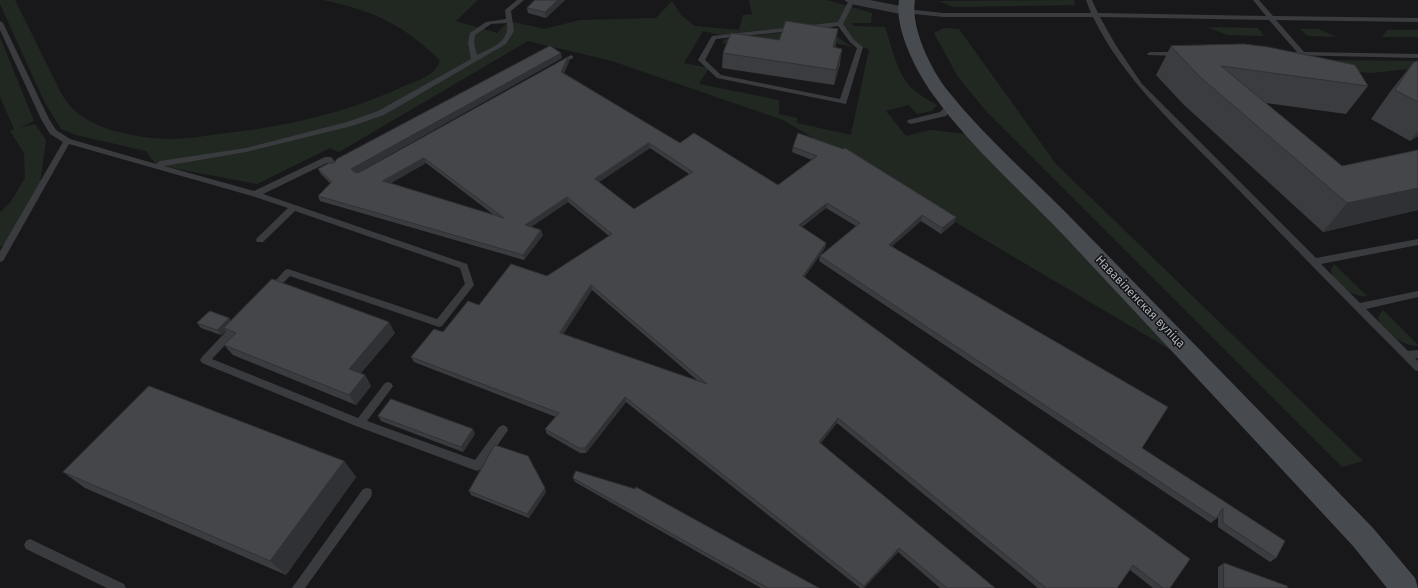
<!DOCTYPE html>
<html>
<head>
<meta charset="utf-8">
<style>
	body { margin:0 }
	canvas { display:block; background:#18181a }
</style>
</head>
<body>
<canvas width="1418" height="588"></canvas>
<script>
const context = document.querySelector('canvas').getContext('2d');
context.lineJoin = 'round';
function paint(path, color) {
  context.fillStyle = color;
  context.fill(path, 'evenodd');
}
function strokePath(path, color, width, dash) {
  context.strokeStyle = color;
  context.lineWidth = width;
  context.lineCap = dash ? 'butt' : 'round';
  context.setLineDash(dash || []);
  context.stroke(path);
}
function write(font, color, halo, rows, align = 'center') {
  context.font = font + ' "Fira Sans",sans-serif';
  context.lineWidth = 3;
  context.setLineDash([]);
  context.textBaseline = 'middle';
  context.strokeStyle = halo;
  context.fillStyle = color;
  for (const [text, x, y, turn = 0] of rows) {
    context.save();
    context.translate(x, y);
    context.rotate((+turn || 0) * Math.PI / 180);
    context.textAlign = isNaN(turn) ? turn : align;
    if (halo) context.strokeText(text, 0, 0);
    context.fillText(text, 0, 0);
    context.restore();
  }
}
paint(new Path2D(`
	M 0,0 L 15,0 L 62,95 C 66,100 69,106 74,110 C 93,128 126,135 152,138 C 174,141 197,137 219,134 C 282,127 344,114 402,87 C 416,81 436,76 440,60 C 402,24 374,11 323,0 L 478,0 L 456,21 L 497,33 L 509,21 L 544,29 L 580,20 L 656,18 L 672,1 L 681,15 L 695,26 L 739,30 L 743,15 L 752,14 L 749,0 L 827,0 L 872,13 L 871,23 L 852,23 L 853,26 L 885,27 C 892,47 897,75 913,89 C 920,96 929,100 937,105 L 932,111 L 917,114 L 909,105 L 886,111 L 906,136 L 930,130 L 966,134 L 1176,353 L 783,120 L 612,61 L 528,41 L 339,152 L 330,148 L 257,184 L 156,165 L 146,151 L 76,135 L 61,129 L 44,101 L 0,4 ZM 840,24 C 849,38 852,45 869,49 L 851,135 L 797,123 L 797,118 L 779,114 L 779,100 L 699,84 L 709,68 L 684,63 L 703,31 L 726,36 Z
	M 1074,0 L 1075,5 L 953,7 L 939,1 Z
	M 1207,27 L 1258,28 L 1264,36 L 1227,35 Z
	M 824,28 L 852,47 L 836,43 L 777,51 L 722,43 L 725,39 Z
	M 944,28 L 959,29 L 1056,164 L 1363,461 L 1342,467 L 986,111 L 958,77 L 934,33 Z
	M 1300,29 L 1318,29 L 1337,37 L 1308,36 Z
	M 1387,30 L 1418,30 L 1418,37 L 1382,37 Z
	M 0,37 L 34,121 L 20,128 L 35,124 L 46,140 L 39,191 L 12,240 L 0,247 L 0,212 L 10,203 L 25,178 L 24,153 L 10,131 L 14,129 L 0,97 Z
	M 1330,60 L 1418,61 L 1418,68 L 1371,73 L 1337,70 Z
	M 1334,264 L 1367,296 C 1353,298 1332,283 1331,269 Z
	M 1383,310 L 1418,345 L 1418,346 C 1403,346 1381,332 1378,317 Z`), '#202821');
paint(new Path2D(`
	M 517,0 L 524,0 L 511,11 L 514,31 L 506,44 L 384,115 L 352,126 L 246,152 L 164,166 L 254,191 L 325,157 L 331,157 L 338,165 L 337,167 L 331,167 L 327,163 L 263,194 L 467,264 L 474,285 L 442,326 L 439,327 L 290,276 L 275,291 L 272,292 L 268,289 L 285,270 L 288,269 L 437,319 L 465,284 L 460,268 L 295,211 L 263,242 L 257,242 L 256,240 L 257,238 L 288,208 L 252,196 L 69,144 L 3,261 L 0,262 L 0,251 L 63,142 L 50,134 L 41,119 L 0,30 L 0,21 L 3,23 L 49,119 L 56,130 L 70,139 L 156,164 L 160,161 L 246,148 L 347,122 L 378,111 L 471,59 L 468,43 L 470,33 L 486,22 L 506,19 L 505,10 ZM 507,23 C 510,42 491,48 477,55 L 474,43 L 475,35 L 491,24 Z
	M 849,0 L 855,0 L 843,24 L 854,40 L 863,47 L 846,104 L 717,78 L 698,60 L 712,36 L 838,22 ZM 838,26 L 850,42 L 857,48 L 840,99 L 721,75 L 705,60 L 716,39 Z
	M 1086,0 L 1092,0 L 1098,13 L 1266,16 L 1253,0 L 1259,0 L 1273,16 L 1418,18 L 1418,22 L 1276,20 L 1304,52 L 1418,54 L 1418,58 L 1290,55 L 1290,53 L 1297,52 L 1269,20 L 1100,17 L 1115,44 L 1142,84 L 1316,258 L 1418,239 L 1418,245 L 1321,264 L 1360,303 L 1418,291 L 1418,297 L 1366,309 L 1408,351 L 1418,350 L 1418,358 L 1415,358 L 1418,361 L 1418,371 L 1415,370 C 1352,307 1290,243 1228,179 C 1179,129 1124,81 1093,17 L 943,17 L 905,13 L 902,11 L 905,9 L 943,13 L 1091,13 Z
	M 1150,52 L 1179,52 L 1182,54 L 1179,56 L 1148,55 L 1147,54 Z
	M 571,55 L 573,56 L 573,58 L 560,65 L 556,65 L 555,64 Z
	M 948,104 L 954,104 L 955,106 L 946,116 L 911,124 L 907,122 L 908,120 L 940,112 Z
	M 237,322 L 240,323 L 242,326 L 240,329 L 212,359 L 358,418 L 385,383 L 388,382 L 391,383 L 393,386 L 391,389 L 367,421 L 475,460 L 499,427 L 503,425 L 507,427 L 508,430 L 481,469 L 477,471 L 356,426 L 202,363 L 200,360 L 202,357 L 234,323 Z
	M 367,488 L 371,489 L 372,493 L 371,497 L 305,588 L 292,588 L 363,489 Z
	M 30,539 L 124,584 L 126,588 L 107,588 L 26,549 L 24,545 L 26,541 Z`), '#393b3f');
paint(new Path2D(`
	M 844,0 L 870,0 L 910,8 L 912,11 L 910,14 L 905,15 L 851,4 Z`), '#393b3f');
paint(new Path2D(`
	M 899,0 L 915,0 C 910,27 931,70 948,91 C 988,141 1038,183 1082,229 C 1179,328 1276,428 1373,528 L 1415,578 L 1418,588 L 1387,588 L 1353,546 C 1258,444 1163,341 1067,239 C 1023,192 972,149 934,96 C 917,73 894,29 899,0 Z`), '#474a4f');
paint(new Path2D(`
	M 565,0 L 546,18 L 528,13 L 527,8 Z
	M 838,29 L 835,48 L 840,64 L 834,85 L 722,68 L 723,53 L 779,40 Z
	M 1171,46 L 1368,86 L 1346,114 L 1266,103 L 1342,166 L 1418,150 L 1418,210 L 1323,232 L 1183,104 L 1156,75 Z
	M 568,57 L 569,62 L 564,73 L 680,143 L 778,185 L 812,160 L 792,152 L 793,147 L 798,133 L 956,217 L 954,223 L 941,234 L 921,221 L 892,246 L 1142,448 L 1285,541 L 1276,558 L 1270,562 L 1218,527 L 1218,515 L 1216,519 L 1211,523 L 819,261 L 820,256 L 856,226 L 826,208 L 802,227 L 826,243 L 825,248 L 804,277 L 1170,588 L 1153,588 L 1130,570 L 1117,588 L 1038,588 L 837,423 L 820,443 L 995,588 L 940,588 L 898,552 L 864,588 L 860,588 L 626,402 L 586,453 L 580,453 L 547,434 L 545,429 L 556,417 L 414,362 L 411,357 L 479,305 L 547,276 L 609,236 L 568,202 L 531,227 L 543,235 L 524,260 L 320,201 L 318,196 L 330,183 L 321,174 L 318,169 L 334,163 L 562,58 L 357,173 L 360,172 ZM 650,148 L 689,174 L 634,209 L 599,182 ZM 426,163 L 494,215 L 391,183 ZM 592,290 L 698,381 L 563,334 Z
	M 1418,61 L 1418,136 L 1410,141 L 1371,119 L 1390,92 L 1413,63 Z
	M 229,318 L 231,321 L 395,333 L 360,374 L 365,375 L 371,386 L 356,405 L 233,355 L 224,345 L 231,338 L 226,331 L 221,335 L 201,328 L 197,323 Z
	M 378,416 L 475,434 L 463,452 L 381,421 Z
	M 344,461 L 356,477 L 286,575 L 85,488 L 63,472 Z
	M 573,478 L 819,588 L 761,588 L 575,482 Z
	M 469,491 L 546,492 L 529,518 L 471,495 Z
	M 1224,563 L 1288,588 L 1218,588 L 1218,567 Z`), '#3b3c40');
paint(new Path2D(`
	M 558,0 L 565,0 L 546,18 L 545,12 Z
	M 838,29 L 836,43 L 831,62 L 833,47 Z
	M 842,49 L 840,64 L 834,85 L 836,70 Z
	M 561,53 L 562,58 L 354,174 L 351,169 Z
	M 568,57 L 569,62 L 562,77 L 561,72 Z
	M 1418,131 L 1418,136 L 1410,141 Z
	M 649,143 L 650,148 L 596,184 L 595,179 Z
	M 424,158 L 426,163 L 385,186 L 383,181 Z
	M 1418,188 L 1418,210 L 1323,232 L 1347,203 Z
	M 567,197 L 568,202 L 526,230 L 525,225 Z
	M 827,203 L 826,208 L 798,230 L 799,225 Z
	M 922,215 L 921,221 L 888,250 L 889,245 Z
	M 956,217 L 954,223 L 941,234 L 942,228 Z
	M 541,230 L 543,235 L 524,260 L 523,255 Z
	M 826,243 L 825,248 L 802,281 L 803,276 Z
	M 591,285 L 592,290 L 561,338 L 560,333 Z
	M 229,318 L 233,323 L 224,328 L 226,331 L 221,335 L 217,330 Z
	M 389,322 L 395,333 L 355,380 L 349,369 Z
	M 365,375 L 371,386 L 356,405 L 349,395 Z
	M 625,397 L 626,402 L 586,453 L 585,448 Z
	M 838,418 L 837,423 L 818,447 L 819,442 Z
	M 473,429 L 475,434 L 463,452 L 461,447 Z
	M 344,461 L 356,477 L 286,575 L 270,561 Z
	M 545,488 L 546,492 L 529,518 L 527,514 Z
	M 899,548 L 898,552 L 864,588 L 863,588 L 864,586 Z`), '#303134');
const building = new Path2D(`
	M 535,0 L 558,0 L 545,12 L 527,8 Z
	M 786,21 L 838,29 L 833,47 L 842,49 L 836,70 L 723,53 L 731,33 L 779,40 Z
	M 1244,44 L 1268,47 L 1355,65 L 1368,86 L 1221,66 L 1342,166 L 1418,150 L 1418,188 L 1347,203 L 1199,76 L 1171,46 Z
	M 550,46 L 561,53 L 351,169 L 356,173 L 360,172 L 568,57 L 561,72 L 680,143 L 694,133 L 778,185 L 817,156 L 793,147 L 798,133 L 843,149 L 845,148 L 956,217 L 942,228 L 922,215 L 889,245 L 1168,407 L 1142,448 L 1285,541 L 1276,558 L 1223,523 L 1223,508 L 1216,519 L 820,256 L 860,223 L 827,203 L 799,225 L 826,243 L 803,276 L 1190,559 L 1170,588 L 1163,588 L 1133,565 L 1117,588 L 1046,588 L 838,418 L 819,442 L 995,588 L 947,588 L 899,548 L 864,586 L 625,397 L 585,448 L 579,448 L 545,429 L 559,413 L 411,357 L 434,329 L 443,332 L 468,301 L 479,305 L 511,264 L 547,276 L 612,234 L 567,197 L 525,225 L 541,230 L 523,255 L 318,196 L 332,182 L 318,169 L 329,163 L 334,163 L 337,159 ZM 649,143 L 693,172 L 634,209 L 595,179 ZM 424,158 L 504,218 L 383,181 ZM 591,285 L 707,384 L 560,333 Z
	M 1418,61 L 1418,102 L 1395,90 L 1413,63 Z
	M 272,279 L 389,322 L 349,369 L 365,375 L 349,395 L 224,345 L 236,333 L 224,328 Z
	M 210,311 L 229,318 L 217,330 L 197,323 Z
	M 149,386 L 344,461 L 270,561 L 63,472 Z
	M 391,399 L 473,429 L 461,447 L 378,416 Z
	M 495,445 L 528,456 L 545,488 L 527,514 L 469,491 Z
	M 576,471 L 635,489 L 636,487 L 819,588 L 768,588 L 573,478 Z
	M 1224,563 L 1287,586 L 1288,588 L 1224,588 Z`);
paint(building, '#45464a');
strokePath(building, '#303134', 1);
write('12px', '#abb1b9', '#131315', [
	["Нававіленская вуліца",1140,302,46]
]);
</script>
</body>
</html>
